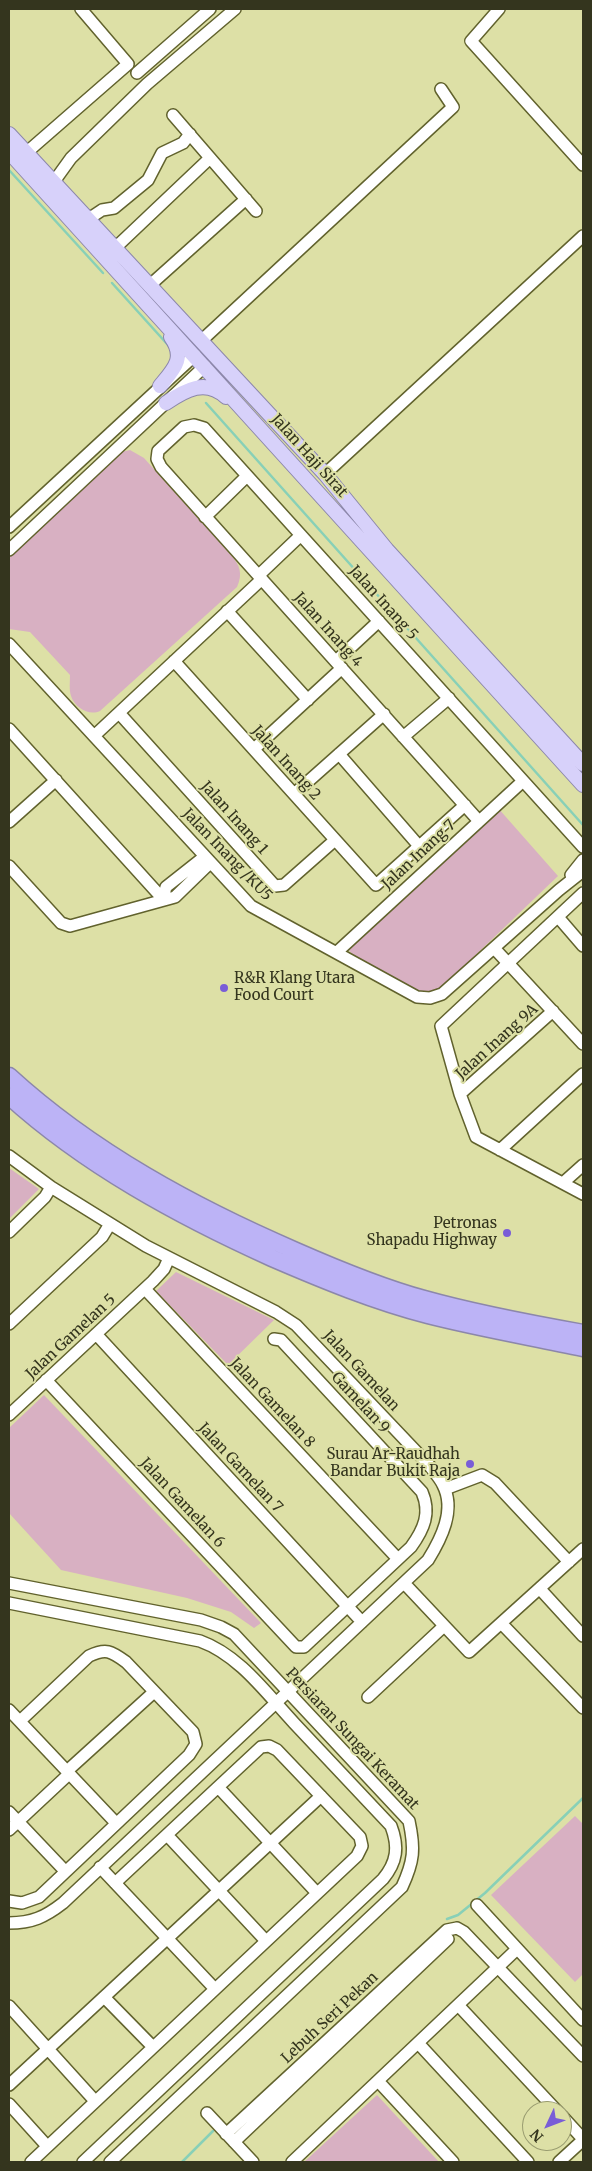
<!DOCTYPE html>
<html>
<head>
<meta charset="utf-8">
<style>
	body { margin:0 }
	#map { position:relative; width:592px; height:2171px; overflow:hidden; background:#dde0a6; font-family:Merriweather,serif }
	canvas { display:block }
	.frame { position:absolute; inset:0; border:10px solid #34351e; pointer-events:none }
	.north { position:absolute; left:522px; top:2101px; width:50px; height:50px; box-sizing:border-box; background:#dde0a6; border:1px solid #999c70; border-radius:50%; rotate:227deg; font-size:14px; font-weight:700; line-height:20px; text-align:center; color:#34351e }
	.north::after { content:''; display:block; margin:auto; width:18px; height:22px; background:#795dd7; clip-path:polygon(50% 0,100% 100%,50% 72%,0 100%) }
</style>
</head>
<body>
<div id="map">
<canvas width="592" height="2171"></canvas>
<div class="frame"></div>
<div class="north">N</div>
</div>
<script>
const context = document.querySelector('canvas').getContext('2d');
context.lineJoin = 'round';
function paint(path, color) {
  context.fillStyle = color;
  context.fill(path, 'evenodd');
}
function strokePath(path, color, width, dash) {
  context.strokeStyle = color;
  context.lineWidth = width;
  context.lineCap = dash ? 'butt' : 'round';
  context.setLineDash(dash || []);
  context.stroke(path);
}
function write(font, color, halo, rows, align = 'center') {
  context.font = font + ' Merriweather,serif';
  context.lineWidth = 4;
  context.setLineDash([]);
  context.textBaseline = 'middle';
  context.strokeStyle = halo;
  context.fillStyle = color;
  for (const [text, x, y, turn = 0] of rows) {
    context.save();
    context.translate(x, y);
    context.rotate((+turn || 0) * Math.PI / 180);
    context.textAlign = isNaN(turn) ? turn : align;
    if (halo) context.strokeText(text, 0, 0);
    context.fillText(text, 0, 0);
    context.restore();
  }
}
paint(new Path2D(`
	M 130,450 L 144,458 L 231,555 C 240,565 243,574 237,587 L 100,711 C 89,716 75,708 71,696 C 69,690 70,681 70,675 L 30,632 L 9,629 L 9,555 L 117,453 Z
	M 498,808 L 558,876 L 438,991 L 428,994 L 419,991 L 354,957 L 349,950 L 352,945 Z
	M 9,1168 L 39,1189 L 9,1219 Z
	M 176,1272 L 274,1320 L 228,1365 L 156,1291 Z
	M 44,1395 L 261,1623 L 254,1628 L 231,1612 L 187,1598 L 61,1570 L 9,1513 L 9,1428 Z
	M 575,1816 L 583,1824 L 583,1974 L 575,1982 L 491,1895 Z
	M 377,2095 L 439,2162 L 304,2162 Z`), '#d8b0c2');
strokePath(new Path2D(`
	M 9,170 L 103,273
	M 112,283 L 168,345
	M 206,403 L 583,825
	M 447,1919 L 458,1915 L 485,1893 L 583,1798
	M 182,2162 L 213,2131`), '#88d0b7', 2.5);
const minor = new Path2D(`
	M 499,9 L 471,41 L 583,165
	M 137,73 L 210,9
	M 173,115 L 256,211
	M 26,153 L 128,64 L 81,9
	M 53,183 L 71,158 L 147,84 L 235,9
	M 87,220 L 102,210 L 114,208 L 148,180 L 162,153 L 183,143 L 190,134
	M 114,249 L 210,158
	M 149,286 L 246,199
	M 201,341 L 453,107 L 441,89
	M 325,474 L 583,236
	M 205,517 L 247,476
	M 9,527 L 195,355
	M 9,550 L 205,366
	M 259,575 L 301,535
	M 227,611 L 308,700
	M 9,644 L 251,906 L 417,997 L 430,998 L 442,994 L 559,890 L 583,871
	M 174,661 L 376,885 L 465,805
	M 336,661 L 379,621
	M 119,713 L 275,886 L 284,885 L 335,840
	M 9,729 L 163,899
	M 94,736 L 262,579
	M 403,737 L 449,698
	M 254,749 L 342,668
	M 339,754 L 419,846
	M 294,794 L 384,714
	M 478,820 L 161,467 L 157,459 L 158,451 L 184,427 L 194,425 L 204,428 L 583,847
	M 9,822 L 56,780
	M 9,866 L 61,923 L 70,926 L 175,897 L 210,863
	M 571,875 L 583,860
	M 583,893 L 441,1026 L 460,1094 L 476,1137 L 583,1194
	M 163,899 L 166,887 L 204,857
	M 558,917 L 583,946
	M 494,948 L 583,1044
	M 337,952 L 523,781
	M 460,1094 L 553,1011
	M 500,1150 L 583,1074
	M 9,1156 L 51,1187 L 146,1246 L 276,1312 L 296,1325 L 429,1465 C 433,1471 440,1478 443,1485 C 456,1510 441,1539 428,1560 L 63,1903 C 45,1917 32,1923 9,1923
	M 564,1182 L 583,1165
	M 9,1232 L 45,1197 L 51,1187
	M 145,1289 L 398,1559
	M 9,1324 L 102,1237 L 110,1224
	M 96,1334 L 362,1622
	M 46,1380 L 296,1647 L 304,1647 L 411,1547 C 424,1529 431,1513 422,1492 L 281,1340 L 274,1339
	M 9,1415 L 153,1281 L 164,1269 L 169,1258
	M 445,1489 L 482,1475 L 495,1483 L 569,1562
	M 9,1583 L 201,1620 L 221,1627 L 234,1634 L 409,1821 C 415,1849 414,1861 402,1887 L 110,2162
	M 404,1583 L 469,1652 L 583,1549
	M 540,1589 L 583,1636
	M 9,1603 L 200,1641 C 239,1655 266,1693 294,1723 C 326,1757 359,1792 391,1826 C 399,1847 397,1862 383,1879 L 83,2162
	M 502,1624 L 583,1708
	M 368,1697 L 444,1626
	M 9,1710 L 116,1823
	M 67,1771 L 154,1692
	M 218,1787 L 317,1893
	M 9,1812 L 65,1871
	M 9,1830 L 69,1774
	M 167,1835 L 266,1941
	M 100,1867 L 215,1989
	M 9,1901 L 22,1903 L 39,1897 L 189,1755 L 196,1744 L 193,1732 L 126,1662 C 111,1651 106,1648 89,1656 L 20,1721
	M 477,1905 L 583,2020
	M 457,1928 L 464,1932 L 583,2056
	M 104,1997 L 153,2047
	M 458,2005 L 557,2111
	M 9,2006 L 95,2101
	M 418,2043 L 528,2162
	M 378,2081 L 453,2162
	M 9,2085 L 321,1796
	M 9,2104 L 47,2146
	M 207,2113 L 253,2162
	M 562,2116 L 583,2139
	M 226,2134 L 447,1930 L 457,1928
	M 234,2142 L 448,1939
	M 31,2162 L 357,1856 L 362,1846 L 360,1837 L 277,1750 L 269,1746 L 261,1747 L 115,1883
	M 292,2162 L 516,1950
	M 559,2162 L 583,2140`);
const major = new Path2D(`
	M 9,134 L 269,414 L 325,474 L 387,550 L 583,764
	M 9,152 L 583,785
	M 160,386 C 174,369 186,358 171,337
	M 166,403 C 185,390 206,378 226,397`);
const highway = new Path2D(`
	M 9,1076 C 92,1152 194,1207 296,1251 C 337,1269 380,1287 424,1299 C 474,1313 532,1324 583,1333
	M 9,1096 C 85,1165 179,1216 272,1258 C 323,1280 374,1301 428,1315 C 479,1328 532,1337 583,1348`);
strokePath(minor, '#61622d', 14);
strokePath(major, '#8c87aa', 16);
strokePath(highway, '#8c87aa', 19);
strokePath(minor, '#fff', 11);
strokePath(major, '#d7d1fa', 14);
strokePath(highway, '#bcb3f6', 16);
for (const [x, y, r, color] of [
	[224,988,5,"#795dd7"],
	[507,1233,5,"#795dd7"],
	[470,1464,5,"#795dd7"]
]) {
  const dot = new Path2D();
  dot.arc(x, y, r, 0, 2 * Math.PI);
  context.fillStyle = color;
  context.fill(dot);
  strokePath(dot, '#dde0a6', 2);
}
write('15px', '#34351e', '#dde0a6', [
	["Jalan Haji Sirat",309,456,48],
	["Jalan Inang 5",383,603,48],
	["Jalan Inang 4",328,630,48],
	["Jalan Inang 2",286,763,48],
	["Jalan Inang 1",234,818,48],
	["Jalan Inang /KU5",227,855,46],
	["Jalan Inang 7",419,855,-43],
	["Jalan Inang 9A",497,1042,-42],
	["Jalan Gamelan 5",71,1337,-43],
	["Jalan Gamelan",361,1371,47],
	["Jalan Gamelan 8",272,1403,47],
	["Gamelan 9",360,1403,47],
	["Jalan Gamelan 7",240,1468,47],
	["Jalan Gamelan 6",182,1503,47],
	["Persiaran Sungai Keramat",352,1739,47],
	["Lebuh Seri Pekan",330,2018,-43]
]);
write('15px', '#34351e', '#dde0a6', [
	["R&R Klang Utara",234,979,"left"],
	["Food Court",234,996,"left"],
	["Petronas",497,1224],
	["Shapadu Highway",497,1241],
	["Surau Ar-Raudhah",460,1455],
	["Bandar Bukit Raja",460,1472]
], 'right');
</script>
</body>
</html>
